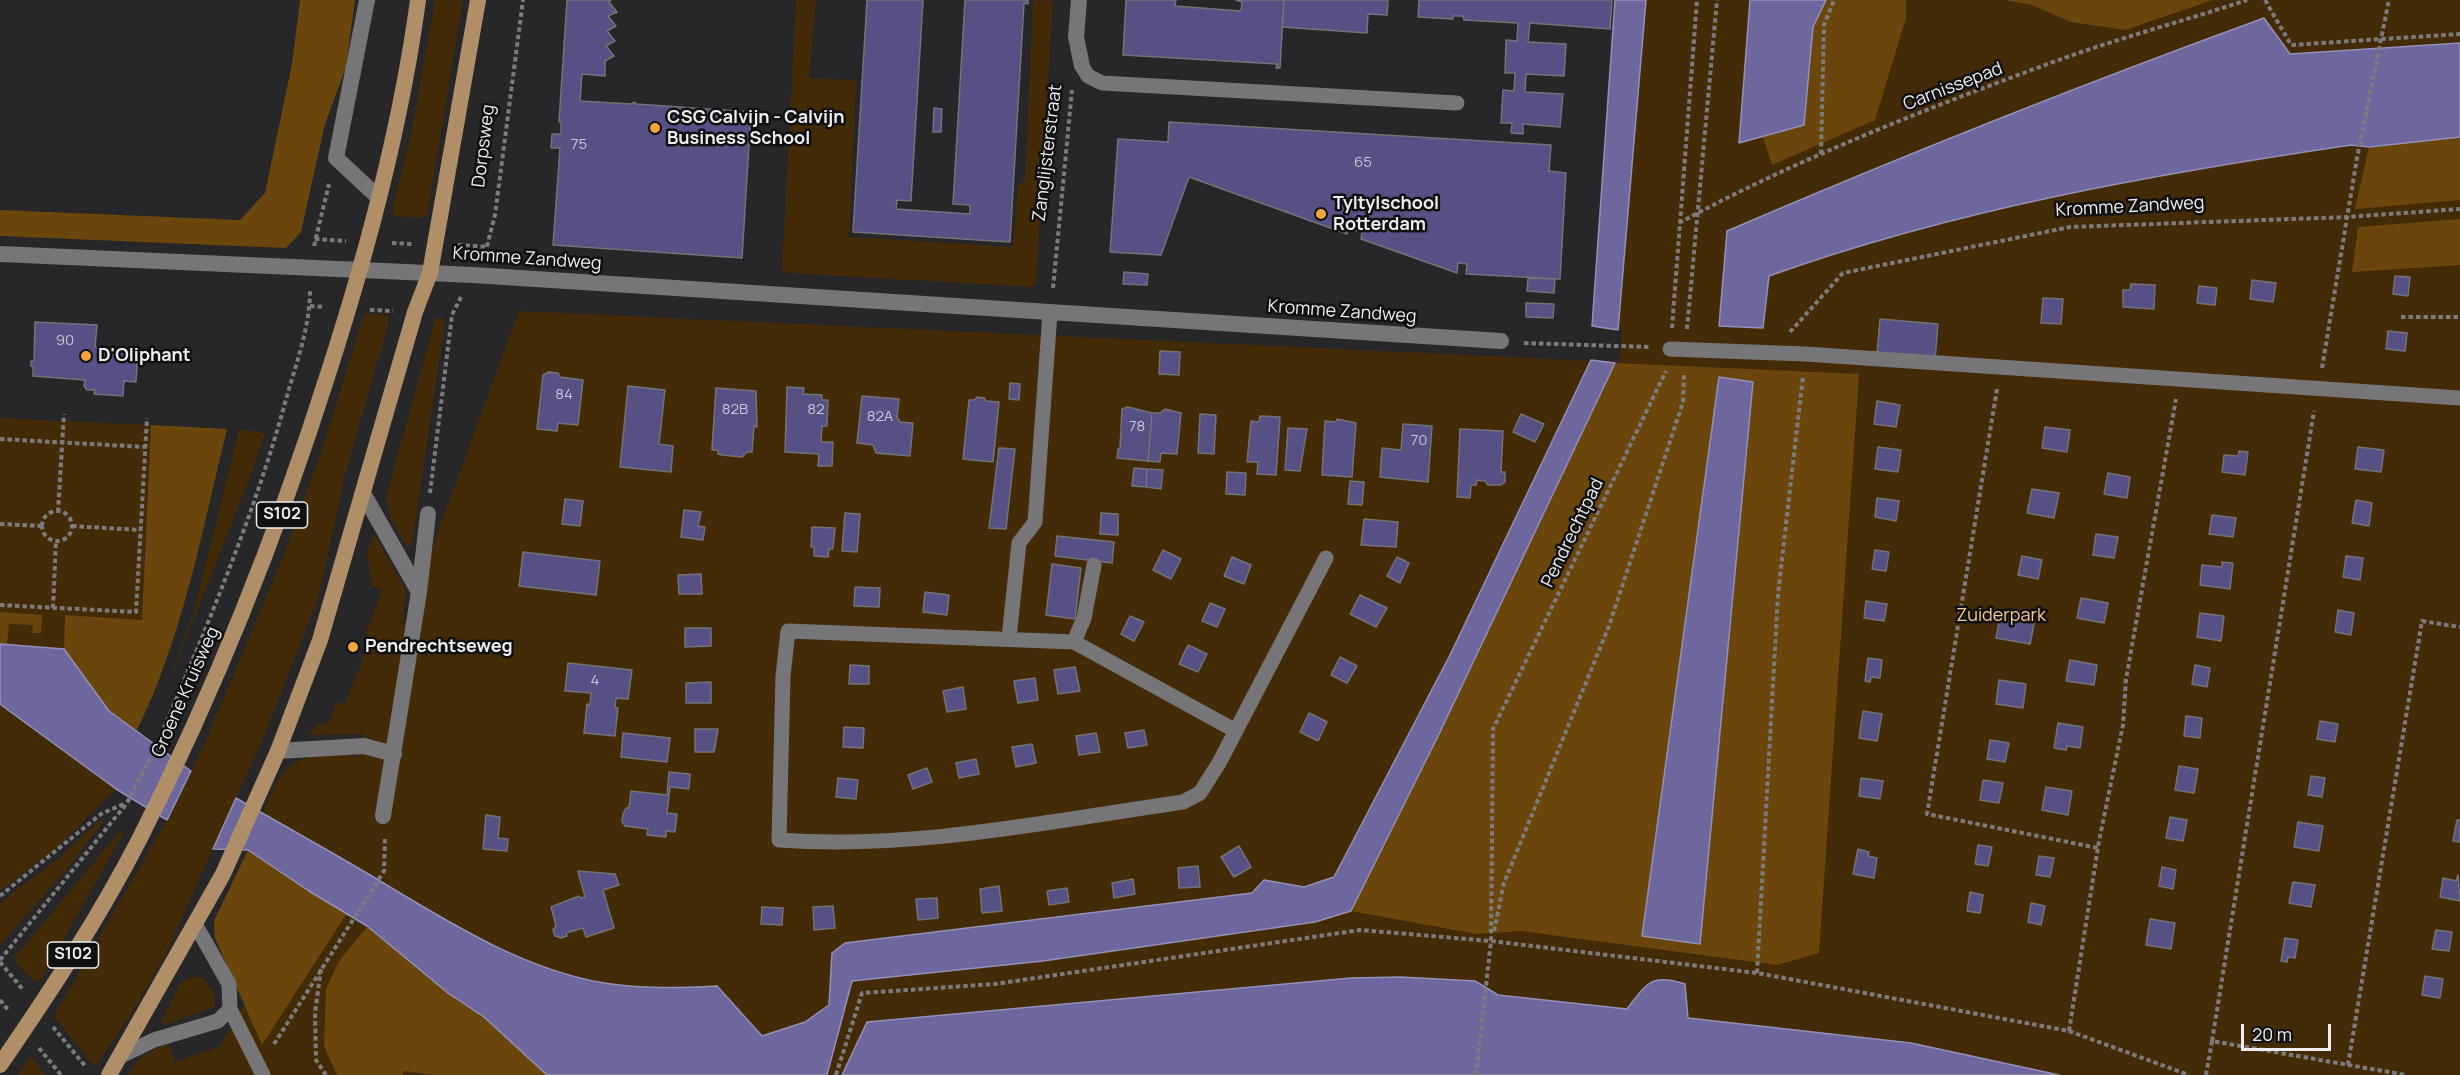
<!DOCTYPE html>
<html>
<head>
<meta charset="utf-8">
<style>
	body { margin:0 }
	#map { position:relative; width:2460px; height:1075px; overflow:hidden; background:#272729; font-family:Manrope,sans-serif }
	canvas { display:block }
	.scale { position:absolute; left:2241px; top:1024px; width:90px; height:27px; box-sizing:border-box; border:3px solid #eeeef0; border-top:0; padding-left:8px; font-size:18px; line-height:21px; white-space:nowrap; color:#eeeef0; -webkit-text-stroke:4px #101011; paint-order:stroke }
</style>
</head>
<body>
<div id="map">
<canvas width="2460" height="1075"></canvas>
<div class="scale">20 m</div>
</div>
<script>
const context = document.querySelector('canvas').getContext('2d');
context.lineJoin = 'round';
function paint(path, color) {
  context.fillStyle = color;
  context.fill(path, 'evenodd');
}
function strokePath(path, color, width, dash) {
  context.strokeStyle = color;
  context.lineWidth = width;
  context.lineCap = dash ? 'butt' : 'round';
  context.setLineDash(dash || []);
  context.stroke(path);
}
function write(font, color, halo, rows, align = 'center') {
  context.font = font + ' Manrope,sans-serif';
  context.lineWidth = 5;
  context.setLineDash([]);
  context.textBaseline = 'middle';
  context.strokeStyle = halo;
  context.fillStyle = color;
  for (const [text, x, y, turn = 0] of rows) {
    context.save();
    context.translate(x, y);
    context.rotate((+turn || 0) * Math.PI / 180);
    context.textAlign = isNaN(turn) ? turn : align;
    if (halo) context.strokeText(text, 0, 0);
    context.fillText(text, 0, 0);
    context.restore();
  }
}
paint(new Path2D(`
	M 435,0 L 463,0 L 427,215 L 421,218 L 395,216 L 392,210 L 412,129 Z
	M 796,0 L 816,0 L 809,78 L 856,80 L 849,237 L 1013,247 L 1018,185 L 1025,181 L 1033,0 L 1053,1 L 1036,282 L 1033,287 L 789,273 L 782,270 Z
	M 1646,0 L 2460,0 L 2460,1075 L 128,1075 C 139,1056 149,1050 169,1044 L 175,1062 L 219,1047 L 300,910 L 322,848 L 263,814 C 278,780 282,758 323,755 C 335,755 345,753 356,758 L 364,734 L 309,735 L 319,722 L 328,725 L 337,702 L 345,704 L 369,643 L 366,632 L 383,590 L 372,586 L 367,553 L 374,533 L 406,591 L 402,629 L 519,311 L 1619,362 L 1622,330 L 1618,330 Z
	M 364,314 L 388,315 L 388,325 L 345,475 L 318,599 L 262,741 L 165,955 L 131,1014 L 95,1067 L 54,1016 L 167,820 L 205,743 L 284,554 L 324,444 Z
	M 436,317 L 445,320 L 412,545 L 406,545 L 391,519 L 386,497 Z
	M 0,418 L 151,425 L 142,620 L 65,615 L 64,649 L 7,645 L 8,624 L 34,625 L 42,616 L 0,612 Z
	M 239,429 L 265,433 L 253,469 L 166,689 L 194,611 Z
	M 0,704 L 116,789 L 54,850 L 0,891 Z
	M 102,818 L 105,819 L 67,869 L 0,945 L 0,903 L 59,858 Z
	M 121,830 L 123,834 L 42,978 L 34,982 L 16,962 L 15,957 Z
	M 192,977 L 203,978 L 214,993 L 215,1007 L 164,1025 L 161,1022 L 180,983 Z
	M 31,1056 L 45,1075 L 18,1075 Z`), '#442b07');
paint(new Path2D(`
	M 300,0 L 355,0 L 346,67 L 325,124 L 301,232 L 286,248 L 0,236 L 0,210 L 240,220 L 265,193 L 292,64 Z
	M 1826,0 L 1906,0 L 1906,18 L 1875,120 L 1772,165 L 1763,136 L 1804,125 L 1813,27 Z
	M 2005,0 L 2213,0 L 2125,30 L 2071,22 L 2032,5 Z
	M 2460,137 L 2460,200 L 2355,209 L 2369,147 Z
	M 2460,219 L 2460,265 L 2352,272 L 2358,227 Z
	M 1615,363 L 1859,374 L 1819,953 L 1777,965 L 1521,931 L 1477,934 L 1351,911 L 1440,732 Z
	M 151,425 L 227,429 C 202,531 183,637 136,732 L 109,711 L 64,649 L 65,615 L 142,620 Z
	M 0,612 L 42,615 L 41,633 L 32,633 L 33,625 L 9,624 L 7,645 L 0,644 Z
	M 248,850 L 347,913 L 262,1045 L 215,938 L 214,921 Z
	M 368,926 L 448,993 L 484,1017 L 547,1075 L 433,1075 L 404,1071 L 403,1075 L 337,1075 L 324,1046 L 326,989 L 339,961 Z`), '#6b460c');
const water = new Path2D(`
	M 1615,0 L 1646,0 L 1618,330 L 1592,326 Z
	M 1750,0 L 1826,0 L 1813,27 L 1804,125 L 1739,143 Z
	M 2264,18 L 2290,54 L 2460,43 L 2460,137 L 2369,147 L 2351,145 C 2155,174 1956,209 1769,276 L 1763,328 L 1719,326 L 1727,231 C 1904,155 2083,84 2264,18 Z
	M 1591,360 L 1615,363 L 1440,732 L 1351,911 L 1315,922 L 1043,961 L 852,981 L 827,1075 L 547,1075 L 484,1017 L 448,993 L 367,926 L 309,891 L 248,850 L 213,849 L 236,798 C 281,824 326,849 370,875 C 442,918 520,969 604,983 C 642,989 679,988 717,986 L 762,1036 L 805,1022 L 829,1005 L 832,953 L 845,943 L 1252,893 L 1264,880 L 1304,887 L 1334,877 L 1450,655 Z
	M 1719,377 L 1753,382 L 1700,944 L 1642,936 Z
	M 0,644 L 64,649 L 109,711 L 191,771 L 167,820 L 116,789 L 0,704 Z
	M 1400,977 L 1475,981 L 1498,995 L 1627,1009 C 1647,983 1651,973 1685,984 L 1688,1018 L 1911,1043 L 2059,1075 L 842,1075 L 867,1022 L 1351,978 Z`);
paint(water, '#6d679e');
strokePath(water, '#9490b7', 1.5);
const building = new Path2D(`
	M 567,0 L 611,0 L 609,2 L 617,12 L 608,16 L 616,26 L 607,31 L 615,41 L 606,46 L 614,56 L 605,61 L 605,76 L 582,74 L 580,101 L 631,104 L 635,102 L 636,104 L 751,112 L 742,258 L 553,245 L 560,148 L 551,148 L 552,134 L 561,134 L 561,122 L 559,122 Z
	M 867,0 L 923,0 L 911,201 L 897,200 L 896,209 L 970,214 L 970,205 L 953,204 L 965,0 L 1028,0 L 1028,4 L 1024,3 L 1010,242 L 853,232 Z
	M 1126,0 L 1176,0 L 1175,6 L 1241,11 L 1242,2 L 1236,0 L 1284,0 L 1280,68 L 1276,68 L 1277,64 L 1123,55 Z
	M 1284,0 L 1388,0 L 1387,15 L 1368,14 L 1367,33 L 1282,27 Z
	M 1419,0 L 1612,0 L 1610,29 L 1530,23 L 1528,42 L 1566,44 L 1564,76 L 1526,74 L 1525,92 L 1563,94 L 1560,127 L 1523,124 L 1523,134 L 1511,133 L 1512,123 L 1501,123 L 1503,90 L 1514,91 L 1515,73 L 1505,73 L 1506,40 L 1517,41 L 1518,23 L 1464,20 L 1463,16 L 1453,16 L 1453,19 L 1418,17 Z
	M 934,108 L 942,109 L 941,132 L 933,132 Z
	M 1169,122 L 1551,145 L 1549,171 L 1566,173 L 1560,279 L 1466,274 L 1467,264 L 1458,263 L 1457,273 L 1361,239 L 1362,231 L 1347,230 L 1347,234 L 1189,177 L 1161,255 L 1110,252 L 1118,139 L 1168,142 Z
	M 1124,272 L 1148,274 L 1147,285 L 1123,284 Z
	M 2395,276 L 2410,277 L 2408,296 L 2393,294 Z
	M 1528,278 L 1555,279 L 1554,293 L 1527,291 Z
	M 2252,280 L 2276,283 L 2273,302 L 2250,299 Z
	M 2131,284 L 2155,285 L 2154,309 L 2123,307 L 2123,290 L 2130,290 Z
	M 2199,286 L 2217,288 L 2215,305 L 2197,303 Z
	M 2043,298 L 2063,299 L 2061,324 L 2041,323 Z
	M 1526,303 L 1554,304 L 1553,318 L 1526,317 Z
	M 1880,319 L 1938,324 L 1935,360 L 1877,355 Z
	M 35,322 L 97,325 L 95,347 L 138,350 L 136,382 L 124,381 L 123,396 L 94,394 L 95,390 L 87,390 L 84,386 L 85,380 L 33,376 L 33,366 L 31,366 L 31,361 L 34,361 Z
	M 2388,331 L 2407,333 L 2405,351 L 2386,349 Z
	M 1160,351 L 1180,352 L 1179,375 L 1159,374 Z
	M 549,372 L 558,373 L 560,377 L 583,380 L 578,425 L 558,423 L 557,431 L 537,429 L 543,375 Z
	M 1010,383 L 1020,384 L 1019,400 L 1009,399 Z
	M 628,386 L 665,390 L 659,444 L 673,446 L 671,472 L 620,467 Z
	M 787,387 L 804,388 L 803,394 L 822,395 L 822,400 L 828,400 L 827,426 L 822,426 L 821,442 L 833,442 L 832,466 L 818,466 L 819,454 L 785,452 Z
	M 716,388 L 756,391 L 757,427 L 754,426 L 752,452 L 747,452 L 742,457 L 722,455 L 718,454 L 718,450 L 712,450 Z
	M 862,396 L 899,399 L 897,417 L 900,422 L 913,423 L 910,456 L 876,453 L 873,445 L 857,443 Z
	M 977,397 L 984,398 L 986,401 L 999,402 L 993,462 L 963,459 L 969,400 L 974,400 Z
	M 1877,401 L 1900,405 L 1896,427 L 1874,424 Z
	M 1128,407 L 1152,413 L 1148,461 L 1117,458 L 1118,449 L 1120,449 L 1122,409 Z
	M 1165,409 L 1181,413 L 1177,454 L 1161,453 L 1160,462 L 1148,461 L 1152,413 L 1160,413 Z
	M 1200,414 L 1216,415 L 1214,454 L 1198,453 Z
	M 1521,414 L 1544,424 L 1535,442 L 1513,432 Z
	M 1260,416 L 1280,417 L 1276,475 L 1257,474 L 1258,462 L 1247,462 L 1251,421 L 1259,422 Z
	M 1337,419 L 1356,423 L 1352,477 L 1322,475 L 1325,421 L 1336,422 Z
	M 1403,424 L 1432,426 L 1428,482 L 1380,477 L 1382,448 L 1401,450 Z
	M 2045,427 L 2070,430 L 2067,452 L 2042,448 Z
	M 1288,428 L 1307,429 L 1300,471 L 1285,470 Z
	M 1460,429 L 1503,431 L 1501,472 L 1505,472 L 1505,482 L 1501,485 L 1488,485 L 1485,481 L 1477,480 L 1476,485 L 1471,485 L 1470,498 L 1457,497 Z
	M 1878,447 L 1901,450 L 1898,472 L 1875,469 Z
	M 2358,447 L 2384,450 L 2381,472 L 2355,469 Z
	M 999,448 L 1015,449 L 1006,529 L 989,528 Z
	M 2239,451 L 2248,452 L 2245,475 L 2222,472 L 2224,455 L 2238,456 Z
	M 1134,468 L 1147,469 L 1146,487 L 1132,486 Z
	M 1147,469 L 1163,470 L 1161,489 L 1146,487 Z
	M 1227,472 L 1246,473 L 1245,495 L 1226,494 Z
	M 2108,473 L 2130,477 L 2127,498 L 2104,494 Z
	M 1350,481 L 1364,482 L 1362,505 L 1348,504 Z
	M 2032,489 L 2059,493 L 2054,518 L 2027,513 Z
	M 1877,498 L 1899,501 L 1896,521 L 1875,517 Z
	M 565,499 L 583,501 L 580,526 L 562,524 Z
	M 2356,500 L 2372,503 L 2369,526 L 2352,523 Z
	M 684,510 L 701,512 L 698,526 L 705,527 L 703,540 L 681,537 Z
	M 845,513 L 860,514 L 857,552 L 842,551 Z
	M 1101,513 L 1118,514 L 1118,535 L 1100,534 Z
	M 2212,515 L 2236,518 L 2233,537 L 2209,534 Z
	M 1364,519 L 1398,522 L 1396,547 L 1361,545 Z
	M 812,527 L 835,528 L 833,549 L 829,549 L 828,557 L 814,556 L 814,547 L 811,547 Z
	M 2096,534 L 2118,537 L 2114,558 L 2093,555 Z
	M 1057,536 L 1114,542 L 1112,563 L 1055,556 Z
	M 1163,550 L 1181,559 L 1171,579 L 1153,570 Z
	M 1875,550 L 1889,552 L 1886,571 L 1872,569 Z
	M 523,552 L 600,561 L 596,595 L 519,586 Z
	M 2022,556 L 2042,560 L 2038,579 L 2018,575 Z
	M 2346,556 L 2363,558 L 2360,580 L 2343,577 Z
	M 1232,557 L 1251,565 L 1244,584 L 1224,576 Z
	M 1397,557 L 1409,563 L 1400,583 L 1387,576 Z
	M 2222,562 L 2233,563 L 2230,589 L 2200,585 L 2202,565 L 2222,567 Z
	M 1052,564 L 1081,568 L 1075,619 L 1046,615 Z
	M 701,574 L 702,594 L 679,594 L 678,575 Z
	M 855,587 L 880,588 L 879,607 L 854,606 Z
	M 925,592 L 949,595 L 947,615 L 923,612 Z
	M 1360,595 L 1387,608 L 1376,627 L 1350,614 Z
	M 2081,598 L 2108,603 L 2104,623 L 2077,618 Z
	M 1866,601 L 1887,604 L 1884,621 L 1864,618 Z
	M 1210,603 L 1225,609 L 1217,627 L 1202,621 Z
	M 2338,610 L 2354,613 L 2351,635 L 2335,632 Z
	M 2001,613 L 2035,619 L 2030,644 L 1996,638 Z
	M 2200,613 L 2224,616 L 2221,641 L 2197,637 Z
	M 1130,616 L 1144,622 L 1134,641 L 1121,634 Z
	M 685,628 L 711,628 L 711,646 L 685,647 Z
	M 1188,645 L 1207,654 L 1198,672 L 1179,664 Z
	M 1340,657 L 1357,666 L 1347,683 L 1331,675 Z
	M 1868,658 L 1882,660 L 1880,678 L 1871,677 L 1870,682 L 1865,681 Z
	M 2070,660 L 2097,665 L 2094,685 L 2066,681 Z
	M 568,663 L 632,670 L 628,699 L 616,698 L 615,707 L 618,708 L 615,736 L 584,733 L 587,704 L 590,705 L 591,693 L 565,691 Z
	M 850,665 L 869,666 L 869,684 L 849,684 Z
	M 2195,665 L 2210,668 L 2207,687 L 2192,684 Z
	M 1075,667 L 1080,691 L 1058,694 L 1054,670 Z
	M 1035,678 L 1038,700 L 1018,703 L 1014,681 Z
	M 1999,680 L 2026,684 L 2023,708 L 1996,704 Z
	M 711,682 L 711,703 L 686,703 L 686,683 Z
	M 963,687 L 966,709 L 947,712 L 943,691 Z
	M 1863,711 L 1882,714 L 1877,741 L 1859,738 Z
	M 1309,713 L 1327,722 L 1318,741 L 1300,732 Z
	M 2186,716 L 2202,718 L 2200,738 L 2184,736 Z
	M 2320,721 L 2338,724 L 2335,742 L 2317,739 Z
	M 2058,723 L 2083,727 L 2080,748 L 2067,746 L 2066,750 L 2054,748 Z
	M 844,727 L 864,728 L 863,748 L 843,747 Z
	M 695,729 L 718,729 L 714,752 L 695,752 Z
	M 1144,730 L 1147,745 L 1128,748 L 1125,733 Z
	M 623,733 L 670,738 L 667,762 L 621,757 Z
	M 1096,733 L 1100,752 L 1079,755 L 1076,736 Z
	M 1990,740 L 2009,743 L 2005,762 L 1987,759 Z
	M 1032,744 L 1036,763 L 1016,767 L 1012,747 Z
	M 976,759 L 979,774 L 959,778 L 956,763 Z
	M 2179,766 L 2198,769 L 2194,793 L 2175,790 Z
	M 927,768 L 932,782 L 913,789 L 908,775 Z
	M 669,772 L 690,774 L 689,789 L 670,787 L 667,813 L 677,814 L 675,832 L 666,831 L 666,837 L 647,835 L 648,829 L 625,826 L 622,821 L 623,814 L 626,808 L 629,808 L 631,791 L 667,795 Z
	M 2311,776 L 2325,778 L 2322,797 L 2308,795 Z
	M 838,778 L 858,780 L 856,799 L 836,797 Z
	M 1861,778 L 1883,781 L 1880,799 L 1859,796 Z
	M 1983,780 L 2003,783 L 1999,803 L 1980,800 Z
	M 2046,787 L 2072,791 L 2068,815 L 2042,810 Z
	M 486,815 L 500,817 L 498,838 L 508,839 L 507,851 L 483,849 Z
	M 2170,817 L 2187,820 L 2183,841 L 2166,838 Z
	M 2457,820 L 2460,820 L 2460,842 L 2453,841 Z
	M 2298,822 L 2323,826 L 2319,851 L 2294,847 Z
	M 1978,845 L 1992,847 L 1988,866 L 1975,864 Z
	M 1239,846 L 1251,867 L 1234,877 L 1221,857 Z
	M 1858,849 L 1869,852 L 1868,856 L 1877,858 L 1874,878 L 1853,874 Z
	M 2039,856 L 2054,858 L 2050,877 L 2036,875 Z
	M 1198,866 L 1200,887 L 1179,888 L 1178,868 Z
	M 2162,867 L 2176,870 L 2173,889 L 2159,886 Z
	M 578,871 L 615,874 L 619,885 L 603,890 L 614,928 L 586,937 L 583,928 L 566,933 L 567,936 L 561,938 L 555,936 L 553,930 L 556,926 L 551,907 L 579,896 L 580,898 L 585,897 Z
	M 2458,875 L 2460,901 L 2440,897 L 2443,878 L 2456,881 Z
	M 1133,879 L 1135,894 L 1114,898 L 1112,883 Z
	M 2293,882 L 2315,885 L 2311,907 L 2289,903 Z
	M 999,886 L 1002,911 L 982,913 L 980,889 Z
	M 1067,888 L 1069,902 L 1049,905 L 1047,891 Z
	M 1970,892 L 1983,895 L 1980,913 L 1967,911 Z
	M 937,898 L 938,918 L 918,920 L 916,899 Z
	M 2031,903 L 2045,906 L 2041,925 L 2028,922 Z
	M 833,906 L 835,928 L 814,930 L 813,907 Z
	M 762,907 L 783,908 L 782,925 L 761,924 Z
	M 2150,919 L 2175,923 L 2171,949 L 2146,945 Z
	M 2436,930 L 2452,932 L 2449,951 L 2432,949 Z
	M 2285,938 L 2298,940 L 2295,958 L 2288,957 L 2287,962 L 2281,961 Z
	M 2425,976 L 2443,979 L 2440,998 L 2422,995 Z`);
paint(building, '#565085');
strokePath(building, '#737376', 1.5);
strokePath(new Path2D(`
	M 2265,0 L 2291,45 L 2460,34
	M 1821,154 L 1824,25 L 1834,0
	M 1679,223 C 1799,158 1928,108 2056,61 C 2119,38 2184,21 2247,0
	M 315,239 L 346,241
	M 392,243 L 412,244
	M 458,245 L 487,247
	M 314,246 L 329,184
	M 485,254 L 495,215 L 523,0
	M 1053,288 L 1072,90
	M 310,306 L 324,307
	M 370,310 L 393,311
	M 2401,317 L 2460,317
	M 1672,328 L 1697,0
	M 1687,329 L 1717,0
	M 1790,332 L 1843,273 L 2070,227 L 2347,217 L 2460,209
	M 1524,343 L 1649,347
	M 2322,368 L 2357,158 L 2389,0
	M 1997,389 L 1927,814 L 2098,848
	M 0,439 L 145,447
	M 430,493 L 452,315 L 461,297
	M42 526a15 15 0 1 1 30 0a15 15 0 1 1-30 0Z
	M 58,512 L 64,414
	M 0,524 L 43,526
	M 72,526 L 140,530
	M 0,605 L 136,612 L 147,418
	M 53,608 L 56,541
	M 164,728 C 210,619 256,510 287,396 C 297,361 310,326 310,290
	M 0,896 L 101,814 L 126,803
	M 1494,931 L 1504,883 L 1609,626 L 1683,402 L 1684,372
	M 0,960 L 127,803 L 152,754
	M 0,962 L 24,991
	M 321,969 L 315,1013 L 316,1060 L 326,1075
	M 1757,973 L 1778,594 L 1803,376
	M 0,1000 L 9,1011
	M 53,1027 L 86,1067
	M 2069,1031 L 2099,841 L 2123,725 L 2126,679 L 2176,399
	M 2212,1041 L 2314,411
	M 274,1044 L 384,871 L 385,837
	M 39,1048 L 61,1075
	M 2348,1065 L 2422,621 L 2460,627
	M 836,1075 L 862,993 L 995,984 L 1360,930 L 1491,941 L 1757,973 L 2069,1031 L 2189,1075
	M 1476,1075 L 1491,941 L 1493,729 L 1666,371
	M 2206,1075 L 2212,1041 L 2406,1075`), '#7b7b7d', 4, [4.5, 3]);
strokePath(new Path2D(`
	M 1082,66 L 1088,76 L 1102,83 L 1457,103
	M 1670,349 L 1805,354 L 2460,398
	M 1009,638 L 1019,543 L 1035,522 L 1050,313
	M 1074,642 L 1084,618 L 1094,565
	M 1236,731 L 1074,642 L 788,631 L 783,676 L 779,840 C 914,850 1050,821 1183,802 L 1200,793 L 1219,763 L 1326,558
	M 195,924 L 229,984 L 230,1009 L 263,1075
	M 123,1055 L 154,1040 L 218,1021 L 230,1009`), '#767679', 15);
strokePath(new Path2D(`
	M 367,0 L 336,158 L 379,198
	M 1079,0 L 1076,37 L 1082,66
	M 0,254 L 473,275 L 1501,341
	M 364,495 L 419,592
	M 278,751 L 364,746 L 394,754
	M 383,816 L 419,592 L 428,514`), '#767679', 16);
strokePath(new Path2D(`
	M 0,1065 C 50,992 99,918 140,838 C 216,688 278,532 329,371 C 368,250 401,127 418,0
	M 109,1075 L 223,874 L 278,751 L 320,640 L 415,312 L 430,273 L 478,0`), '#b08f68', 16);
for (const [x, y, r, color] of [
	[655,128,6,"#f0a63f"],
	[1321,214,6,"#f0a63f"],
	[86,356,6,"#f0a63f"],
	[353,647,6,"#f0a63f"]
]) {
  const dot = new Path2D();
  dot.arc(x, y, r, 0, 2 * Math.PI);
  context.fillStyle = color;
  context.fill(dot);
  strokePath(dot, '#101011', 2);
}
write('15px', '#c8c6d5', null, [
	["75",579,145],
	["65",1363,163],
	["90",65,341],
	["84",564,395],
	["82B",735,410],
	["82",816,410],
	["82A",880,417],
	["78",1137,427],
	["70",1419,441],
	["4",595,681]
]);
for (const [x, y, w] of [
	[282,515,51],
	[73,955,51]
]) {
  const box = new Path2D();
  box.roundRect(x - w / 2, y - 13, w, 26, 4.5);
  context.fillStyle = '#101011';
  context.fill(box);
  strokePath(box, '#eeeef0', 1.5);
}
write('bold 16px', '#eeeef0', null, [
	["S102",282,515],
	["S102",73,955]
]);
write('18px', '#eeeef0', '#101011', [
	["Carnissepad",1953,87,-21],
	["Dorpsweg",484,146,-83],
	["Zanglijsterstraat",1048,153,-83],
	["Kromme Zandweg",2130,207,-3],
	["Kromme Zandweg",527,259,4],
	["Kromme Zandweg",1342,312,4],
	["Pendrechtpad",1573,533,-64],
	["Groene Kruisweg",186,692,-66]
]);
write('bold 18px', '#eeeef0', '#101011', [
	["CSG Calvijn - Calvijn",667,118],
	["Business School",667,139],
	["Tyltylschool",1333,204],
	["Rotterdam",1333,225],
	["D'Oliphant",98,356],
	["Pendrechtseweg",365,647]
], 'left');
write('18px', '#fbcb90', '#101011', [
	["Zuiderpark",2001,616]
]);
</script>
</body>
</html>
